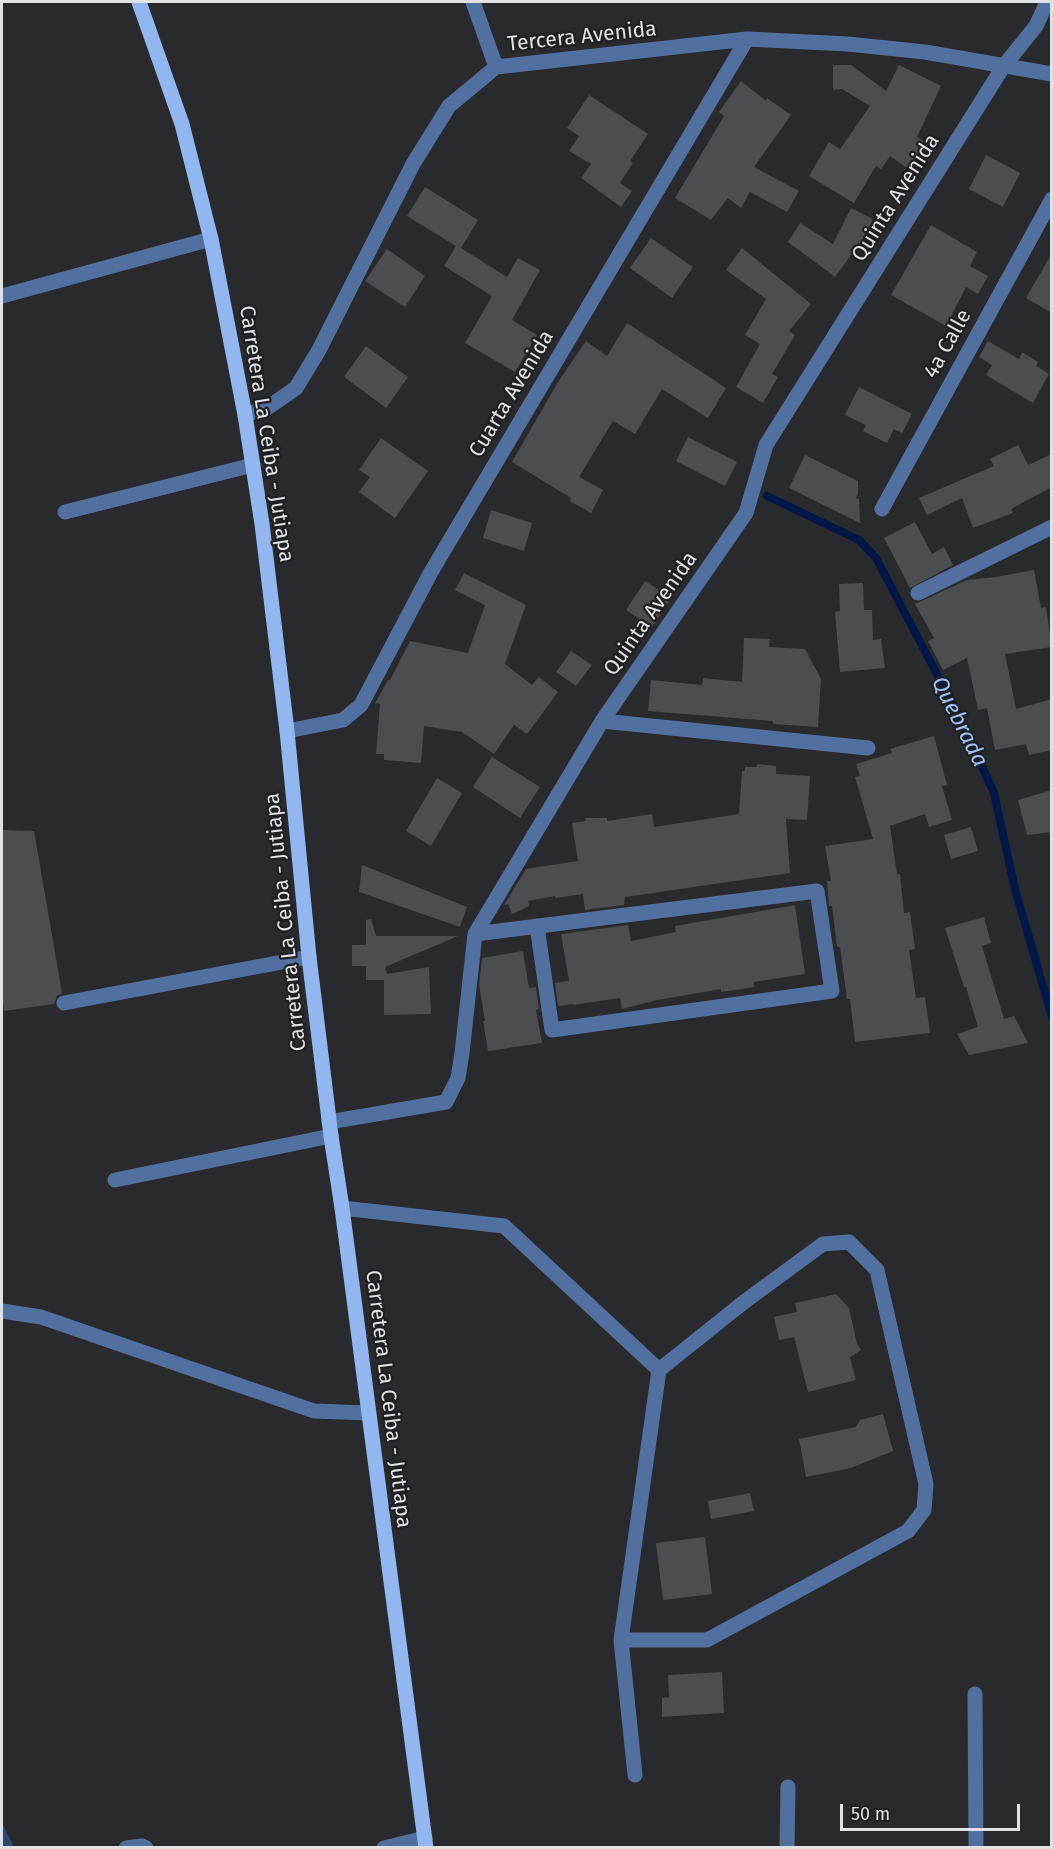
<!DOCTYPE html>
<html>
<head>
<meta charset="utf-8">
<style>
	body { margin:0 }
	#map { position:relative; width:1053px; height:1849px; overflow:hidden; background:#282a2d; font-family:"Fira Sans",sans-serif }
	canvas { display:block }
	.frame { position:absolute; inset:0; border:3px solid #e0e1e3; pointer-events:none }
	.scale { position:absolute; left:840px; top:1804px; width:180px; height:27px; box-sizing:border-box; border:3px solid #e0e1e3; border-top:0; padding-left:8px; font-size:18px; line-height:21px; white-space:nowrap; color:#e0e1e3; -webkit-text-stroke:4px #1f2023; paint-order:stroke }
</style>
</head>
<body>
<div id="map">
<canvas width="1053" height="1849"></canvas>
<div class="frame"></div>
<div class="scale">50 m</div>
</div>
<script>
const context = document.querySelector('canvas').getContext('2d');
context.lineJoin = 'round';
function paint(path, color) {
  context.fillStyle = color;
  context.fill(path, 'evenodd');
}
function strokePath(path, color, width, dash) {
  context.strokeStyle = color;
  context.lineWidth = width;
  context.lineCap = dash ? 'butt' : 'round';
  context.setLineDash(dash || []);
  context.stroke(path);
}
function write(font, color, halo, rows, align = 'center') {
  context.font = font + ' "Fira Sans",sans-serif';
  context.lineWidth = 4.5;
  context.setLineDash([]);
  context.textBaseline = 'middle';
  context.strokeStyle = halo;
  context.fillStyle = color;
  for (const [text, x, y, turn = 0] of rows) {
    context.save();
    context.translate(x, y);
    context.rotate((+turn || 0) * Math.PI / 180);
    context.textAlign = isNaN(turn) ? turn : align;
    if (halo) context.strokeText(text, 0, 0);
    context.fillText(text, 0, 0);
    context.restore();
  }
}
paint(new Path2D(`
	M 2,1823 L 14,1847 L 2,1847 Z`), '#2d476f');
strokePath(new Path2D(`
	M 767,496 L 859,540 L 876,558 L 960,718 L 994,793 L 1015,889 L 1052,1017`), '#001747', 8);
paint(new Path2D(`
	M 833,65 L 851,65 L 886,91 L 899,65 L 941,86 L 917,137 L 928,144 L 910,170 L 890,156 L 881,169 L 876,166 L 854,203 L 809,176 L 829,142 L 840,149 L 870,106 L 842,89 L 833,90 Z
	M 741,81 L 766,101 L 767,98 L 791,115 L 754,167 L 799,191 L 787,212 L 750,192 L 741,208 L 728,198 L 711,220 L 675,198 L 724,116 L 719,112 Z
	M 589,95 L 648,134 L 630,161 L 633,163 L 620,183 L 632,191 L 621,207 L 581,178 L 591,164 L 569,151 L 579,136 L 567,128 Z
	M 986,155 L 1020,173 L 1003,207 L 969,189 Z
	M 425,187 L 478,220 L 461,248 L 507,277 L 518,258 L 540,270 L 512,320 L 537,335 L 515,372 L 465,343 L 492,296 L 444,266 L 456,246 L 407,216 Z
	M 851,208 L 873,219 L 863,239 L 835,277 L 788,242 L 800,223 L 833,244 Z
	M 931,225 L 977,252 L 970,266 L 988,276 L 978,294 L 966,287 L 946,326 L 891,295 Z
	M 651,238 L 693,267 L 672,298 L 630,268 Z
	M 742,248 L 811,304 L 789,331 L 795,335 L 772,374 L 778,377 L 763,403 L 736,387 L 760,344 L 745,335 L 766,299 L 726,270 Z
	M 387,249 L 425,276 L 405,307 L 365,281 Z
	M 1052,253 L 1052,313 L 1026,298 Z
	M 627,323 L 726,388 L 708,418 L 662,389 L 635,434 L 613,421 L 579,477 L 603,490 L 591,513 L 570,501 L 571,498 L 512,462 L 558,382 L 586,341 L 607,356 Z
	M 988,341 L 1019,359 L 1022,352 L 1038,362 L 1036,366 L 1049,374 L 1033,403 L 986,375 L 992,365 L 979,357 Z
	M 366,346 L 408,377 L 386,408 L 344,377 Z
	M 859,387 L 912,414 L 902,433 L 894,429 L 887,443 L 863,431 L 866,425 L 845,415 Z
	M 688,437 L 737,462 L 725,486 L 676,461 Z
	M 381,438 L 428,471 L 395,518 L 359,492 L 370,477 L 359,470 Z
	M 1018,445 L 1028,465 L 1052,454 L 1052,487 L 1011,509 L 1013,513 L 973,528 L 962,498 L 927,515 L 919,498 L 994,466 L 990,459 Z
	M 805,455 L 858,481 L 858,493 L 856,498 L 859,499 L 860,523 L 789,488 Z
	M 491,510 L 532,523 L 524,551 L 483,538 Z
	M 915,522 L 932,554 L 944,547 L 953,565 L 910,588 L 884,538 Z
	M 1034,570 L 1041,608 L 1046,607 L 1052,647 L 1005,654 L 1016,709 L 1052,699 L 1052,750 L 1029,755 L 1026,744 L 995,750 L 987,708 L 978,710 L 967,658 L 943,670 L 928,641 L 934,638 L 915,604 L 967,580 L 996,577 Z
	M 464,573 L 526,605 L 505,664 L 532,685 L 539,677 L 558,692 L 527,734 L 514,725 L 494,754 L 462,732 L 424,726 L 421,763 L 384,760 L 384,754 L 376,754 L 380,704 L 375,703 L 388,680 L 390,680 L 410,641 L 468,653 L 485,605 L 455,590 Z
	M 645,581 L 671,598 L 652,627 L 626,610 Z
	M 863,583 L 864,610 L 872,610 L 873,640 L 881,639 L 885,668 L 840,672 L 835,612 L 840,611 L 839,584 Z
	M 744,638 L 770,639 L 769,647 L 805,649 L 821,679 L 818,727 L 773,724 L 773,721 L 648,711 L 651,680 L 702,685 L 703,678 L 742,682 Z
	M 571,651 L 592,665 L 576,686 L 556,672 Z
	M 934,736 L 947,785 L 942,786 L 952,820 L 929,827 L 925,814 L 890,826 L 897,874 L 900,874 L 904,913 L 910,912 L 915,949 L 909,950 L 916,998 L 925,997 L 930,1033 L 855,1042 L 850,999 L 847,999 L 840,947 L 837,947 L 832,906 L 829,906 L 827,881 L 831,881 L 825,846 L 873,839 L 855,777 L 860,776 L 856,764 L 892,753 L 890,749 Z
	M 492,757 L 540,787 L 520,818 L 473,787 Z
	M 757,764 L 776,766 L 776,774 L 810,776 L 807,820 L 786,819 L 790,873 L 625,897 L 624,905 L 585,910 L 583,894 L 555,898 L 555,896 L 528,901 L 529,906 L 512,914 L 508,904 L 504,905 L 526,869 L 578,861 L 572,823 L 586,821 L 585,818 L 607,818 L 607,821 L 652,814 L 654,827 L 739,814 L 742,771 L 745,771 L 745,767 L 757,767 Z
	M 437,778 L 462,793 L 431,846 L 406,831 Z
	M 1052,790 L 1052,832 L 1027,835 L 1018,800 Z
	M 971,827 L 978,851 L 951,859 L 944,835 Z
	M 2,830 L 34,831 L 62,993 L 57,996 L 54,1004 L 4,1011 L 2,995 Z
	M 362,865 L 467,907 L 460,927 L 359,892 Z
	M 795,905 L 805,974 L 754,982 L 754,987 L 721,992 L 721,989 L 657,1000 L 622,1009 L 620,998 L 573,1005 L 573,1004 L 558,1006 L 555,983 L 569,981 L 561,934 L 628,925 L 631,941 L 676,932 L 675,926 Z
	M 984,917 L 991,943 L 982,946 L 1004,1019 L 1014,1016 L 1028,1043 L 969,1055 L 957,1034 L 978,1027 L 966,987 L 964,987 L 945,928 Z
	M 371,919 L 376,936 L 458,936 L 385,967 L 387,974 L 429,967 L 431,1014 L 384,1015 L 384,980 L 366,980 L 366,966 L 352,966 L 352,945 L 366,945 L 366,920 Z
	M 523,951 L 529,988 L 536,987 L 539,1009 L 536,1010 L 542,1043 L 488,1051 L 483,1021 L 485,1021 L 479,985 L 482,958 Z
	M 836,1294 L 849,1308 L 857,1344 L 861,1350 L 850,1357 L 856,1380 L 808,1392 L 794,1337 L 779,1340 L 774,1317 L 797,1312 L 795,1303 Z
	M 883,1414 L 893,1451 L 851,1468 L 806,1477 L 799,1439 L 856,1427 L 860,1420 Z
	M 750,1493 L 754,1511 L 711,1519 L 708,1501 Z
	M 705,1537 L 712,1594 L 663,1600 L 656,1543 Z
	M 722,1672 L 724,1713 L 662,1717 L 662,1698 L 669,1697 L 668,1675 Z`), '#4b4d50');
strokePath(new Path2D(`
	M 473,2 L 496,67
	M 2,296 L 211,239
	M 245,415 L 267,408 L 296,388 L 319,350 L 413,164 L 449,106 L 496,67 L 747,39 L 848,44 L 925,52 L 1052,74
	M 882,509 L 1052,199
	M 65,512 L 253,465
	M 918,593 L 1052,527
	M 602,721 L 868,748
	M 287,731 L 343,720 L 361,705 L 431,572 L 747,39
	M 475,934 L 817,891 L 832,991 L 552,1030 L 537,926
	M 64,1003 L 309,957
	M 329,1122 L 446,1102 L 458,1078 L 462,1053 L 475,934 L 602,721 L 746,513 L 766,445 L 1003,67 L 1036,26 L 1047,2
	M 115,1180 L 331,1136
	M 342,1208 L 504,1226 L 659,1370
	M 2,1311 L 41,1317 L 314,1411 L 368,1413
	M 621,1640 L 707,1640 L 908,1531 L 924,1510 L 926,1484 L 877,1270 L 849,1242 L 823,1244 L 744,1302 L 659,1370 L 621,1640 L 635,1775
	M 975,1694 L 976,1848
	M 126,1848 L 142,1846 L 146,1848
	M 384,1848 L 425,1838
	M 787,1848 L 788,1787`), '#52709f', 15);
strokePath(new Path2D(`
	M 139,2 L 182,124 L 211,239 L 245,415 L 262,524 L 287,731 L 309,957 L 331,1136 L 342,1208 L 426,1848`), '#91b6f0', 15);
write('21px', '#e0e1e3', '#1f2023', [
	["Tercera Avenida",582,37,-6],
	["Quinta Avenida",896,198,-58],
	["4a Calle",948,344,-61],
	["Cuarta Avenida",512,394,-59],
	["Carretera La Ceiba - Jutiapa",266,434,81],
	["Quinta Avenida",651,614,-55],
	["Carretera La Ceiba - Jutiapa",286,922,-96],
	["Carretera La Ceiba - Jutiapa",388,1399,83]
]);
write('italic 22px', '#9ec3fc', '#1f2023', [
	["Quebrada",959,722,63]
]);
</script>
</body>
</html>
